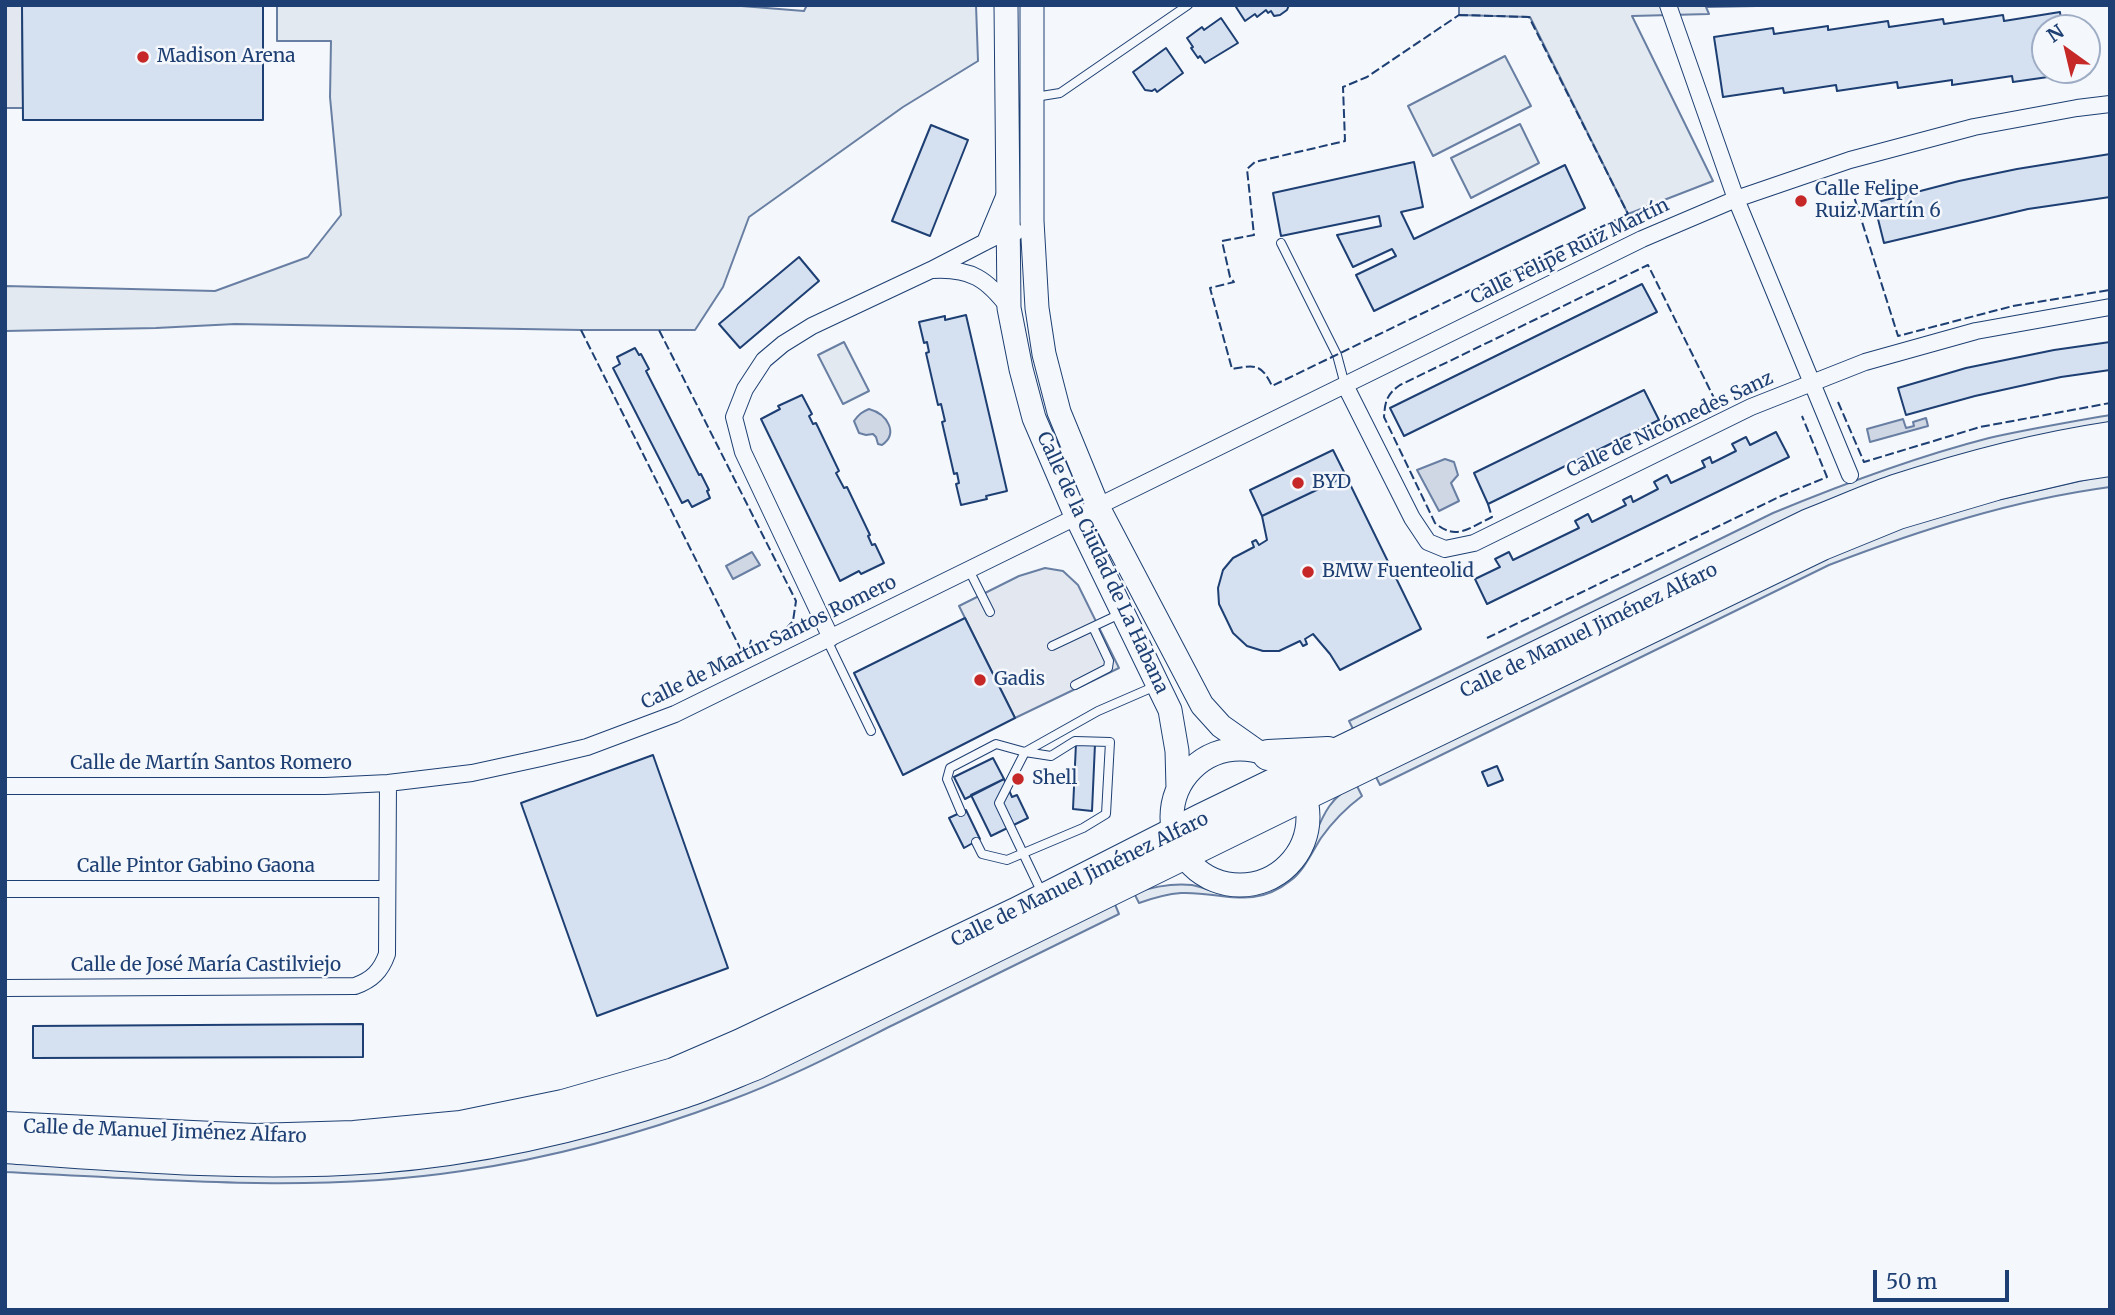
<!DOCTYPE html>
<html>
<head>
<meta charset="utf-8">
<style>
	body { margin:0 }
	#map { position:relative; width:2115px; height:1315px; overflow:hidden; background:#f4f7fb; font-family:Merriweather,serif }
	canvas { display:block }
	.frame { position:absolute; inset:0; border:7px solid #1d3f73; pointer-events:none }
	.north { position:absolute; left:2031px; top:14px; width:70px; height:70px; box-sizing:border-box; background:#f4f7fb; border:2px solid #9eadc5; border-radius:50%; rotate:326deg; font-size:19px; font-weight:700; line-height:28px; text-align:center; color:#1d3f73 }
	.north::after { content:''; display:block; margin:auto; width:24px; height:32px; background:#c62828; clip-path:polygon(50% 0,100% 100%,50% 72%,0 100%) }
	.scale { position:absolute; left:1873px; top:1270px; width:136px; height:32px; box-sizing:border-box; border:4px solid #1d3f73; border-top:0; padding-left:9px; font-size:21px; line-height:24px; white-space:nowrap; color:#1d3f73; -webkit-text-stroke:5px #f4f7fb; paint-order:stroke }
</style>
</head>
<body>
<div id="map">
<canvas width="2115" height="1315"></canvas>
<div class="frame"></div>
<div class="north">N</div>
<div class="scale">50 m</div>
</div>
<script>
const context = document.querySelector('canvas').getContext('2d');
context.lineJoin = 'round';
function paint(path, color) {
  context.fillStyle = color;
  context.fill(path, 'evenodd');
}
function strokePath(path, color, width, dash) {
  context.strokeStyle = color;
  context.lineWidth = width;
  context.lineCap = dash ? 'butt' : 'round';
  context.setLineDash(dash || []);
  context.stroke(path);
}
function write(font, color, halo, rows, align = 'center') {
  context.font = font + ' Merriweather,serif';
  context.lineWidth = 5;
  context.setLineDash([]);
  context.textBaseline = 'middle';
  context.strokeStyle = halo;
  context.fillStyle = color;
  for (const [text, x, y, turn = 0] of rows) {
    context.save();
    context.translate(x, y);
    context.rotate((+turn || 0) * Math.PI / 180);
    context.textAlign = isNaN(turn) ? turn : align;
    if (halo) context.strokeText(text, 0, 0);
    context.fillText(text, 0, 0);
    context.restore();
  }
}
const green = new Path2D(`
	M 277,5 L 729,5 L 804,11 L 807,5 L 976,5 L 978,61 L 903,107 L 749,217 L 723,287 L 695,330 L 581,330 L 235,324 L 156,328 L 5,331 L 5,286 L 215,291 L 308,257 L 341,215 L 330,97 L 331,41 L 277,41 Z
	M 1459,5 L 1807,5 L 1706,7 L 1709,14 L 1632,16 L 1713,181 L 1628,214 L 1530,17 L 1459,15 Z
	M 1505,56 L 1531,106 L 1433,156 L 1408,106 Z
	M 1520,124 L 1539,163 L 1471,198 L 1451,158 Z
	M 844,342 L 869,391 L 843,404 L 818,355 Z
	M 2110,415 L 2110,428 L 1355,733 L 1349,721 L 1773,513 C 1843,484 1915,457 1989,438 C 2029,429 2070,422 2110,415 Z
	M 2110,474 L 2110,487 C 2013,500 1920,530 1829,565 L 1380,785 L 1374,773 L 1730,598 L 1922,517 Z
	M 1356,784 L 1362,796 C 1346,808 1333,821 1321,838 C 1312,852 1304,871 1290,881 C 1252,911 1222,891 1181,893 C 1167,894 1153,898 1139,903 L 1134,893 C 1152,887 1173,883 1192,885 C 1203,887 1213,892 1223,894 C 1242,898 1264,892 1280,882 C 1323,856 1308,807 1356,784 Z
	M 1114,902 L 1119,914 C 1044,951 969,988 893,1025 C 839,1052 785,1080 728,1101 C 643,1133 552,1158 462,1171 C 310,1194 157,1179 5,1172 L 5,1160 L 375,1168 Z`);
paint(green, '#e3e9f0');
strokePath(green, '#687fa3', 2);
const parking = new Path2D(`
	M 5,5 L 22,5 L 23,108 L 5,108 Z
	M 1045,568 L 1063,571 L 1078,585 L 1119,668 L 1015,718 L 959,606 L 1019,576 Z`);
paint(parking, '#e3e8f0');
strokePath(parking, '#687fa3', 2);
const water = new Path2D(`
	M 869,409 C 887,414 899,433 882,445 L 878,444 L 876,437 L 873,434 L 866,435 L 859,433 L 854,421 C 859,414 862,412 869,409 Z
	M 1926,418 L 1928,426 L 1870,442 L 1867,429 L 1903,419 L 1906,428 L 1914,426 L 1913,422 Z
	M 1445,459 L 1454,462 L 1458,475 L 1451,483 L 1459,501 L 1439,511 L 1417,470 Z
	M 752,552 L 760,565 L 733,579 L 726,566 Z`);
paint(water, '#cfd7e4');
strokePath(water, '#687fa3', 2);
const building = new Path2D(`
	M 22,5 L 263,5 L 263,120 L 23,120 Z
	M 1239,5 L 1289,5 L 1287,10 L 1280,15 L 1274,16 L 1271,11 L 1268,13 L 1266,10 L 1257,17 L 1255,14 L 1245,21 L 1236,7 Z
	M 2060,12 L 2062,28 L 2045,28 L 2045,70 L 2068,70 L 2069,74 L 2013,82 L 2012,76 L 1952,85 L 1952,80 L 1898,88 L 1897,82 L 1837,91 L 1836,85 L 1784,93 L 1783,88 L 1723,97 L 1714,37 L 1773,28 L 1774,34 L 1828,26 L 1828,30 L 1888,21 L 1889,27 L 1943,19 L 1944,24 L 2003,15 L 2004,21 Z
	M 1221,18 L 1238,43 L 1205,63 L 1200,56 L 1198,58 L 1191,48 L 1193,47 L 1187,38 L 1202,27 L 1204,30 Z
	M 1166,48 L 1183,73 L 1157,92 L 1155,89 L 1152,91 L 1145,90 L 1133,72 Z
	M 931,125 L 968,140 L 930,236 L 892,221 Z
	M 2110,154 L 2110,197 L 2028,209 L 1884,243 L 1874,203 L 1959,181 L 2017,169 Z
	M 1414,162 L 1423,207 L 1401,212 L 1414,239 L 1565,165 L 1585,208 L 1374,311 L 1356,275 L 1396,256 L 1392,249 L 1353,267 L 1337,235 L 1381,226 L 1379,216 L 1281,236 L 1273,193 Z
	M 799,257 L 819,281 L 740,348 L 719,324 Z
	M 1642,284 L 1657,312 L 1404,436 L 1390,408 Z
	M 966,315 L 1007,491 L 986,496 L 987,499 L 961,505 L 956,484 L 959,483 L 957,473 L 954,474 L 942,422 L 945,421 L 941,404 L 938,405 L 926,353 L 929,352 L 927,342 L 924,343 L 919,322 L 945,316 L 945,320 Z
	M 2110,342 L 2110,370 L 2061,377 L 1975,396 L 1906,415 L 1898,388 L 1966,368 L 2054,350 Z
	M 635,348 L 639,355 L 641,354 L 649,369 L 646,371 L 699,475 L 701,474 L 709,490 L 707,491 L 710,498 L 692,507 L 688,500 L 682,503 L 613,368 L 620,364 L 617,357 Z
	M 1644,390 L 1659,420 L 1488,504 L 1474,473 Z
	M 802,395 L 812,414 L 809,416 L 813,424 L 816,423 L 839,471 L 836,473 L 844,488 L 847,487 L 870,535 L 868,536 L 872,545 L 875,544 L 884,563 L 861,574 L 859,571 L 840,581 L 761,419 L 780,409 L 778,406 Z
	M 1776,432 L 1789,457 L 1487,604 L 1475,579 L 1500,567 L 1495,559 L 1509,552 L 1513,560 L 1579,528 L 1575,521 L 1588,514 L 1592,522 L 1626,505 L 1623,500 L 1631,496 L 1633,502 L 1658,489 L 1654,482 L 1667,475 L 1671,483 L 1705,467 L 1702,461 L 1710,457 L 1712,463 L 1736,451 L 1732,444 L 1746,437 L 1750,445 Z
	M 1333,450 L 1346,476 L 1262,516 L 1250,490 Z
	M 1346,476 L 1421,629 L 1340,670 L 1330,654 L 1313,634 L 1305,639 L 1307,644 L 1303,646 L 1300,641 L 1279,651 L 1263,651 L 1247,646 L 1233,633 L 1219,604 L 1218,588 L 1223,570 L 1233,558 L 1254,547 L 1252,542 L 1256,540 L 1259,545 L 1267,540 L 1262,516 Z
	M 965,618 L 1015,718 L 903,775 L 854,673 Z
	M 1076,743 L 1095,744 L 1092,811 L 1073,809 Z
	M 653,755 L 728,968 L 597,1016 L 521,803 Z
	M 993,758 L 1004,779 L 965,799 L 954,777 Z
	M 1497,766 L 1503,780 L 1488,786 L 1482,772 Z
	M 1004,779 L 1012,797 L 1017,795 L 1028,818 L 991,836 L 971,795 Z
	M 966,810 L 980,839 L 964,848 L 949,818 Z
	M 363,1024 L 363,1057 L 33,1058 L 33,1026 Z`);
paint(building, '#d5e0f0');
strokePath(building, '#1d3f73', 2);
const lane = new Path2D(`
	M 1035,97 L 1060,93 L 1188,5
	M 1281,243 L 1337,355 L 1345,385
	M 969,570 L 990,612
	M 827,640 L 871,731
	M 1052,646 L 1122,613
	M 1075,685 L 1108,668 L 1109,661 L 1093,627
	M 961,812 L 947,779 L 950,768 L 996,744 L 1025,752 L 1051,756 L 1075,741 L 1110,742 L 1106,814 L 1083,828 L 1007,860 L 982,854 L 976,842
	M 1042,893 L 999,803 L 1025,752 L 1098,711 L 1158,685`);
const street = new Path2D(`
	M 1668,5 L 1736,199 L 1850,475
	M 985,242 L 1005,194
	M 933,270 C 971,268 987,279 1009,308
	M 1345,385 L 1412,518 L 1428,542 L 1445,549 L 1474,543 L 1751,407 L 1865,362 L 1976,331 L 2110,307
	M 831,638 L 743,452 L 734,417 L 745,389 L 764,360 L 783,344 L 812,326 L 931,270 L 985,242 L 1007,231 L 1016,232
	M 5,786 L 325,786 L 388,783 L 472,773 L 541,758 L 587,747 L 675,714 L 1642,239 L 1736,199 L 1850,160 L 1974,127 L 2077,108 L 2110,104
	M 5,889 L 387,889
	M 5,988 L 355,986 C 372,980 381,971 387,954 L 388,783`);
const secondary = new Path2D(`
	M 1006,5 L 1009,308 L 1021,369 L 1034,418 L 1076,516 L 1170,710 L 1177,751 L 1178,788
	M 1032,5 L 1032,221 L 1037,308 L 1044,354 L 1059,412 L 1098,507 L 1202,705 L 1221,726 L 1255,750
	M1172 817a68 68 0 1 1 136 0a68 68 0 1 1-136 0Z`);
const highway = new Path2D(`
	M 1268,755 L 1328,752
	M 5,1127 L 255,1139 L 354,1136 L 461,1126 L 563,1105 L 674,1073 L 741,1044 L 1016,913 L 1201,819 L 1809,524 C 1838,513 1866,500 1895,490 C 1965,467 2037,448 2110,437
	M 5,1148 C 129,1157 253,1167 377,1158 C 481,1150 584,1126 683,1093 C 708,1085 732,1074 757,1064 L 1305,795 L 1822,545 L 1898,514 L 1996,485 L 2077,466 L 2110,461`);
strokePath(lane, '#1d3f73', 10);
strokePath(street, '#1d3f73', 18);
strokePath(secondary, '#1d3f73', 25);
strokePath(highway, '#1d3f73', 32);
strokePath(lane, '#f4f7fb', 8);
strokePath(street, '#f4f7fb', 16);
strokePath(secondary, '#f4f7fb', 23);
strokePath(highway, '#f4f7fb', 30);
strokePath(new Path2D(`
	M 1459,15 L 1529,17 L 1628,214 L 1272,386 C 1261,363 1255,365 1232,369 L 1210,288 L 1234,282 L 1230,277 L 1222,241 L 1254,235 L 1247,169 L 1255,162 L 1345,141 L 1343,87 L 1367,77 Z
	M 1851,187 L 1898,336 L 2013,306 L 2110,290
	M 581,330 L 743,654 L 782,633 L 793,621 L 796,601 L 659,330
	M 1838,402 L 1864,462 L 1980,427 L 2110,403
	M 1488,504 L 1492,517 C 1469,528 1456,541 1435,523 L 1384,417 C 1385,401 1387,394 1400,385 L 1648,265 L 1717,404 L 1664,431
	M 1487,638 L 1781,496 L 1827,477 L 1802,416`), '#1d3f73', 2, [9, 3.5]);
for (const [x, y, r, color] of [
	[143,57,7,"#c62828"],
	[1801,201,7,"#c62828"],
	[1298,483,7,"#c62828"],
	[1308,572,7,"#c62828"],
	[980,680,7,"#c62828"],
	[1018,779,7,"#c62828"]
]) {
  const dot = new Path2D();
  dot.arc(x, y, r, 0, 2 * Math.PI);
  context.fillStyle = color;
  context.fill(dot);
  strokePath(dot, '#f4f7fb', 2.5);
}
write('19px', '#1d3f73', '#f4f7fb', [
	["Madison Arena",157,57],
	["Calle Felipe",1815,190],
	["Ruiz Martín 6",1815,212],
	["BYD",1312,483],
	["BMW Fuenteolid",1322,572],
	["Gadis",994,680],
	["Shell",1032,779]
], 'left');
write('19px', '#1d3f73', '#f4f7fb', [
	["Calle Felipe Ruiz Martín",1570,252,-26],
	["Calle de Nicómedes Sanz",1670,425,-25],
	["Calle de la Ciudad de La Habana",1102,563,65],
	["Calle de Manuel Jiménez Alfaro",1589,631,-26],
	["Calle de Martín Santos Romero",769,643,-26],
	["Calle de Martín Santos Romero",211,764],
	["Calle Pintor Gabino Gaona",196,867],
	["Calle de Manuel Jiménez Alfaro",1080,880,-26],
	["Calle de José María Castilviejo",206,966],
	["Calle de Manuel Jiménez Alfaro",165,1132,2]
]);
</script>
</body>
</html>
